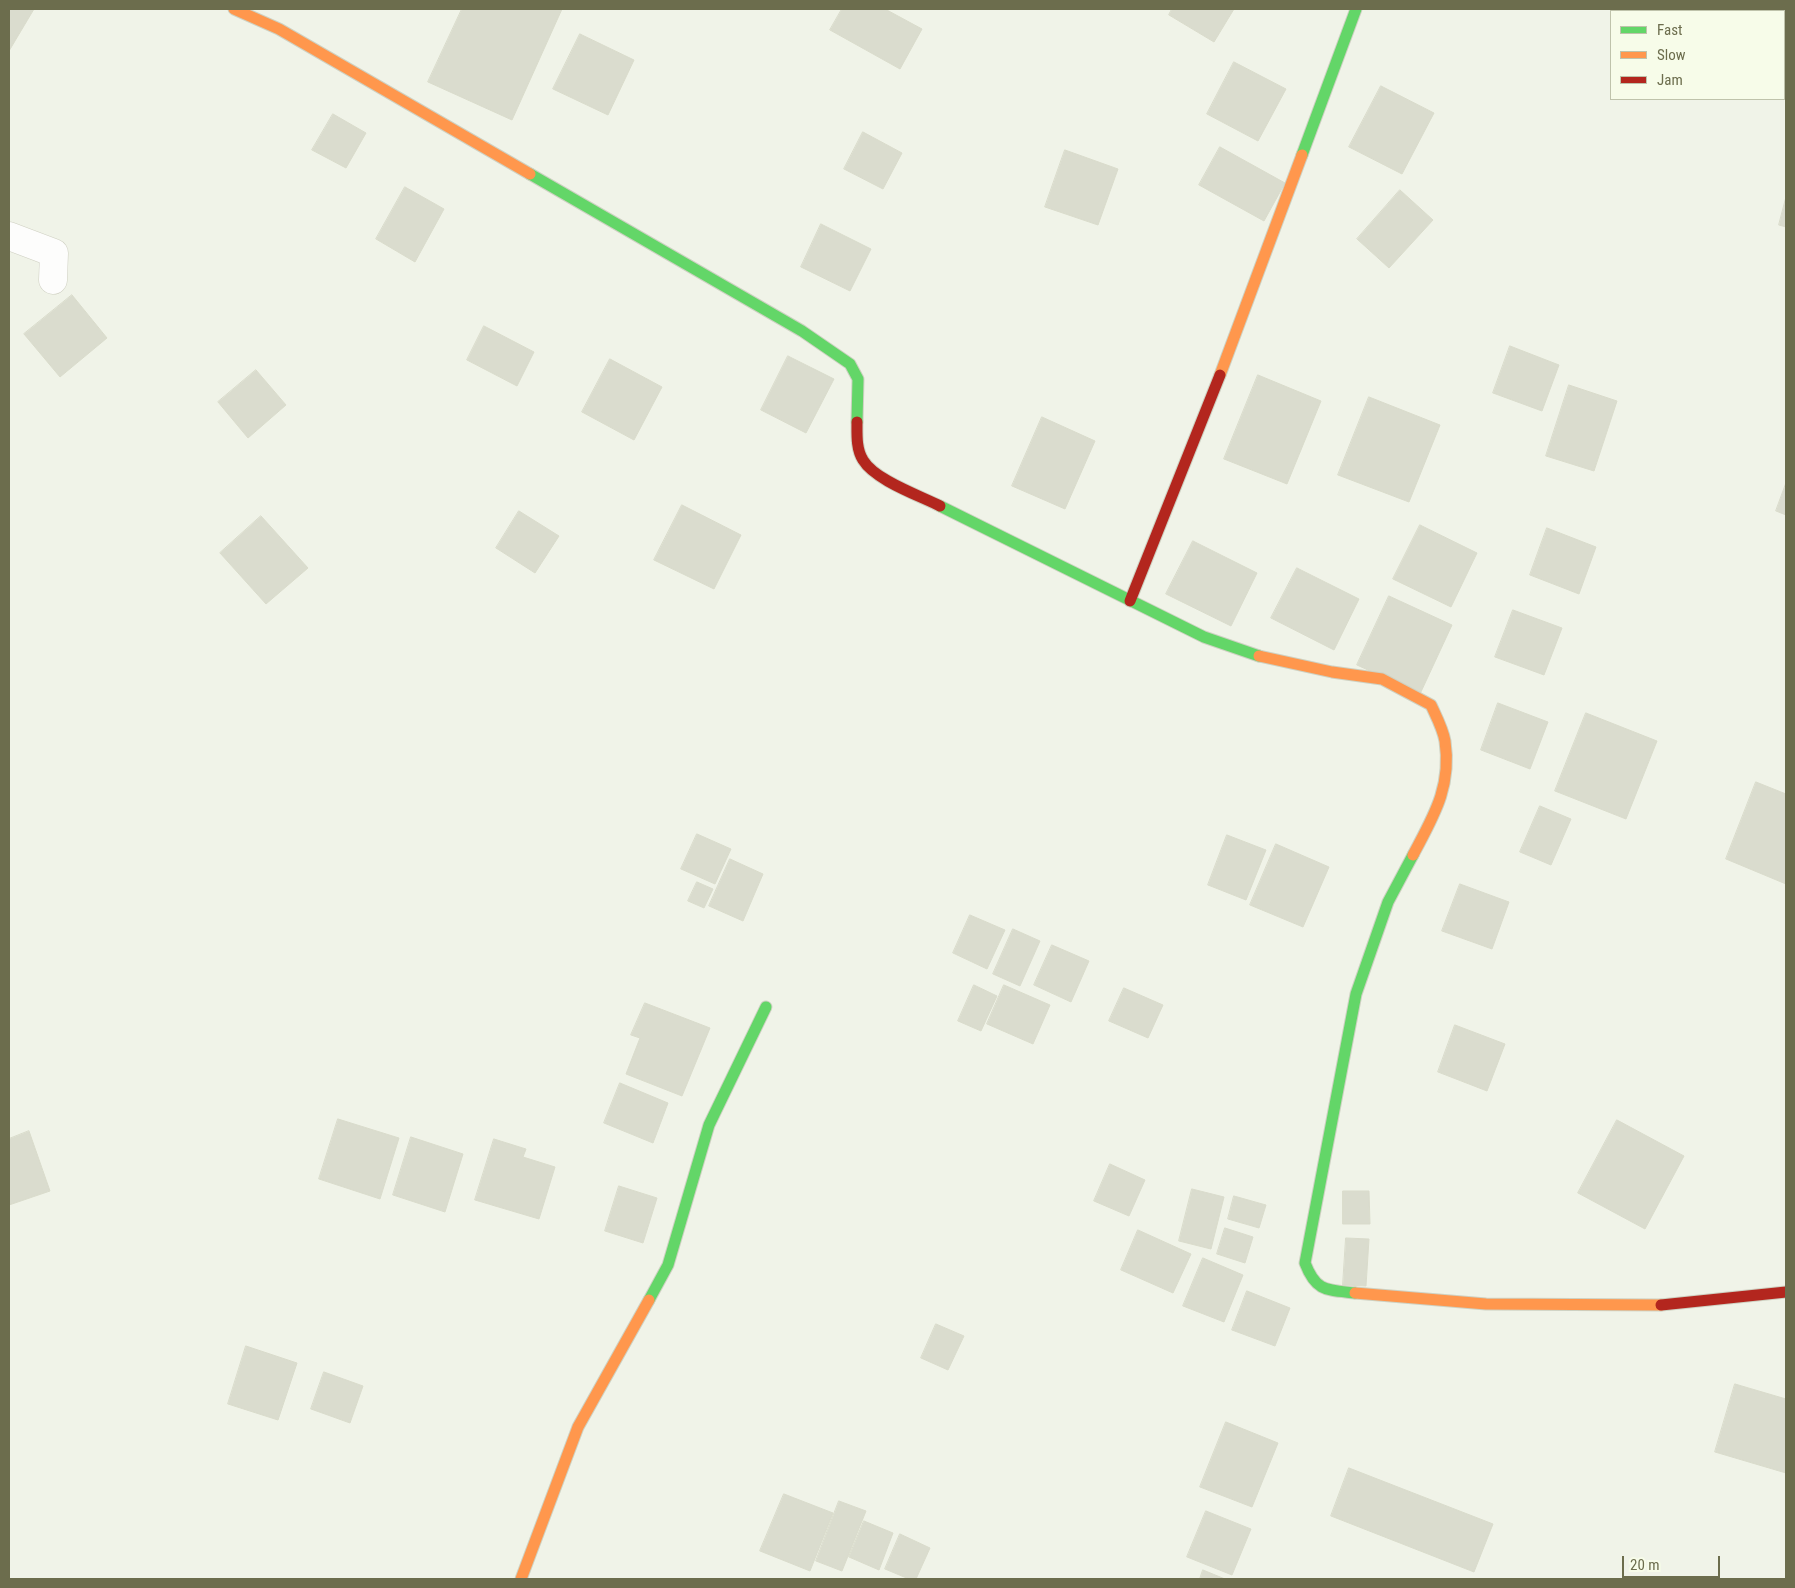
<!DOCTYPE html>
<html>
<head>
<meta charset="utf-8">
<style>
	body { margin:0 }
	#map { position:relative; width:1795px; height:1588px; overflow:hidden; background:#f0f3e8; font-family:"Roboto Condensed",sans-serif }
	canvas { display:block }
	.frame { position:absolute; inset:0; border:10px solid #6c6d4d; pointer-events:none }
	.legend { position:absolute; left:1610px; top:10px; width:175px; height:90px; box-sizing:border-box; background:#f7fce9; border:1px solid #bfc3ab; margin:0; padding:6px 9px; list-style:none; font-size:15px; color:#6c6d4d }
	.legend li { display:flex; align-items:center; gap:10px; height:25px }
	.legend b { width:25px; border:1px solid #bfc3ab }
	.scale { position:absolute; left:1622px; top:1556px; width:98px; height:22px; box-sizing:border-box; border:2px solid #6c6d4d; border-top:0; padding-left:6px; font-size:15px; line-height:18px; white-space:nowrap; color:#6c6d4d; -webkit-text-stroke:4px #f7fce9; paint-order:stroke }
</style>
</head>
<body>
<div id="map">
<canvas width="1795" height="1588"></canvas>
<div class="frame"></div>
<ul class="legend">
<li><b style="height:6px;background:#63d668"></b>Fast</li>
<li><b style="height:6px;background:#ff974d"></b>Slow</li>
<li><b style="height:6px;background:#b3261e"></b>Jam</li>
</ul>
<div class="scale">20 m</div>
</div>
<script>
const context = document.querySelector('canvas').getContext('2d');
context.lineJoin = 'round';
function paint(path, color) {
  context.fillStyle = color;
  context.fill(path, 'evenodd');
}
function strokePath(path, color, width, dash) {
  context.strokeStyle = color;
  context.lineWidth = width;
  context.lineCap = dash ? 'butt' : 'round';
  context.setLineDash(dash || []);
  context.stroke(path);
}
const building = new Path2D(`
	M 9,9 L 34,9 L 9,51 Z
	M 462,9 L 562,9 L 512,120 L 428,82 Z
	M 842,9 L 885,9 L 922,29 L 900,69 L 830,30 Z
	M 1172,9 L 1234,9 L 1214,42 L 1169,15 Z
	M 580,34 L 634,60 L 608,115 L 553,89 Z
	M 1234,62 L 1286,89 L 1258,141 L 1207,114 Z
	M 1381,86 L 1434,113 L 1402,174 L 1349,147 Z
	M 333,114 L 366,133 L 346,168 L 312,150 Z
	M 863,132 L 902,153 L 883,189 L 844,169 Z
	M 1220,147 L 1285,183 L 1264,221 L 1199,185 Z
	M 1065,150 L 1118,169 L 1098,225 L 1045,207 Z
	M 405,187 L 444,209 L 415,262 L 376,239 Z
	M 1400,190 L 1433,220 L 1389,268 L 1357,239 Z
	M 1786,197 L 1786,227 L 1779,225 Z
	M 821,224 L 871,249 L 850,291 L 801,267 Z
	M 72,295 L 107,338 L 60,377 L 24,334 Z
	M 484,326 L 534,352 L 517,386 L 467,360 Z
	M 1510,346 L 1559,365 L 1542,411 L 1493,393 Z
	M 788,356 L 834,379 L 806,433 L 761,410 Z
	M 610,359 L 662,387 L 634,440 L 582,412 Z
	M 256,370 L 286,405 L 248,438 L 218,402 Z
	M 1258,375 L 1321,401 L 1287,484 L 1224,459 Z
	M 1569,385 L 1617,401 L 1594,471 L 1546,456 Z
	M 1369,397 L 1440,425 L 1409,502 L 1338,475 Z
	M 1042,417 L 1095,441 L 1065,509 L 1012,486 Z
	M 1786,483 L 1786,515 L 1776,511 Z
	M 682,505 L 741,535 L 714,589 L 654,560 Z
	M 519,511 L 559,536 L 535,573 L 496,548 Z
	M 261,516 L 308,568 L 266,604 L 220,553 Z
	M 1420,525 L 1477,553 L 1451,607 L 1393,579 Z
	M 1547,528 L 1596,547 L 1579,594 L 1530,575 Z
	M 1193,541 L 1257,573 L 1231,626 L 1166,594 Z
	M 1297,568 L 1359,599 L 1334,650 L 1271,618 Z
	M 1389,596 L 1452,625 L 1420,694 L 1357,665 Z
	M 1513,610 L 1562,628 L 1544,675 L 1495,657 Z
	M 1498,703 L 1548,722 L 1530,769 L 1481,750 Z
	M 1586,713 L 1657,741 L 1626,819 L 1555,791 Z
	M 1756,782 L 1786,794 L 1786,884 L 1726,859 Z
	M 1540,806 L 1571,819 L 1551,865 L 1520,852 Z
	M 697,834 L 731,849 L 715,884 L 681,869 Z
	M 1227,835 L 1266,850 L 1246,900 L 1208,885 Z
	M 1276,844 L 1329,867 L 1303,927 L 1250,905 Z
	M 730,859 L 763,874 L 743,921 L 709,906 Z
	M 697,882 L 713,889 L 704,908 L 688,901 Z
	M 1460,884 L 1509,902 L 1492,949 L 1442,931 Z
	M 970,915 L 1005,930 L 987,969 L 953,953 Z
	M 1013,929 L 1040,941 L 1020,986 L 993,974 Z
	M 1052,945 L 1089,961 L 1071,1002 L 1034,985 Z
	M 974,985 L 997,996 L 981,1031 L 958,1021 Z
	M 1004,985 L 1050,1005 L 1033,1044 L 987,1024 Z
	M 1124,988 L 1163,1005 L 1148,1038 L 1109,1021 Z
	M 645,1003 L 710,1028 L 682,1096 L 626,1074 L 640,1038 L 631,1035 Z
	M 1455,1025 L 1505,1044 L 1487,1091 L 1438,1072 Z
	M 620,1083 L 668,1103 L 653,1143 L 604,1123 Z
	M 338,1119 L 399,1138 L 380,1199 L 319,1179 Z
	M 1617,1120 L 1684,1156 L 1645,1229 L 1578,1193 Z
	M 29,1131 L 50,1191 L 9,1205 L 9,1139 Z
	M 411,1137 L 463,1154 L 445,1212 L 393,1195 Z
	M 494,1139 L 526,1149 L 523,1157 L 555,1167 L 539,1219 L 475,1200 Z
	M 1110,1164 L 1145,1180 L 1129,1216 L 1094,1201 Z
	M 619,1186 L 657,1198 L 643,1243 L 605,1231 Z
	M 1192,1189 L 1224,1197 L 1211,1249 L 1179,1241 Z
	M 1343,1191 L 1369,1191 L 1370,1224 L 1343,1224 Z
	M 1234,1196 L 1266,1205 L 1259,1228 L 1228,1219 Z
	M 1225,1228 L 1253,1237 L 1245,1263 L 1217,1254 Z
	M 1138,1230 L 1191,1254 L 1173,1293 L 1121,1270 Z
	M 1346,1238 L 1369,1239 L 1366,1286 L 1343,1285 Z
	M 1203,1258 L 1243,1275 L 1224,1322 L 1183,1306 Z
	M 1247,1291 L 1290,1308 L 1275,1346 L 1232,1330 Z
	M 936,1324 L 964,1336 L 948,1370 L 921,1358 Z
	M 246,1346 L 297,1363 L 278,1420 L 228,1404 Z
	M 324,1372 L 363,1386 L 350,1423 L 311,1409 Z
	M 1735,1384 L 1786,1399 L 1786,1473 L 1715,1452 Z
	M 1226,1422 L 1278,1443 L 1252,1507 L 1200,1487 Z
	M 1349,1468 L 1493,1524 L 1474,1572 L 1331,1516 Z
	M 784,1494 L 833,1513 L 810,1571 L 760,1551 Z
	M 839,1501 L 866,1511 L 842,1571 L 816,1561 Z
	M 1206,1511 L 1251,1529 L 1232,1575 L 1187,1557 Z
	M 864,1521 L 893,1533 L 879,1570 L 849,1557 Z
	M 900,1534 L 930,1548 L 916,1579 L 909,1579 L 885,1569 Z
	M 1203,1570 L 1225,1579 L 1200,1579 Z`);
paint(building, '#dadcce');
strokePath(building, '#d9dbcb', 1);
const street = new Path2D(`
	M 9,236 L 54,253 L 53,280`);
const fast = new Path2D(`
	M 1302,155 L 1356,9
	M 530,174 L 802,331 L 850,364 L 858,379 L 857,422
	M 940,506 L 1204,637 L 1259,656
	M 1355,1293 C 1327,1290 1316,1292 1305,1263 L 1356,994 L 1388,902 L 1413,855
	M 649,1300 L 668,1265 L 709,1125 L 766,1007`);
const slow = new Path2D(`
	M 234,9 L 279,29 L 530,174
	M 1220,375 L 1302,155
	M 1259,656 L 1332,672 L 1382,679 L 1431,705 C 1436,716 1443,729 1445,741 C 1452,787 1433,817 1413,855
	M 1355,1293 L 1486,1304 L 1661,1305
	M 521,1579 L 578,1427 L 649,1300`);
const jam = new Path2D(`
	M 857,422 C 857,434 856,449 863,460 C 875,480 918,495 940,506
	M 1130,601 L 1220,375
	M 1661,1305 L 1786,1292`);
strokePath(street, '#cecfc1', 29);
strokePath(fast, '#ced1c2', 13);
strokePath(slow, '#ced1c2', 13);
strokePath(jam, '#ced1c2', 13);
strokePath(street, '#fdfdfc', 28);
strokePath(fast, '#63d668', 11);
strokePath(slow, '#ff974d', 11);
strokePath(jam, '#b3261e', 11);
</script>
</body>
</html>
